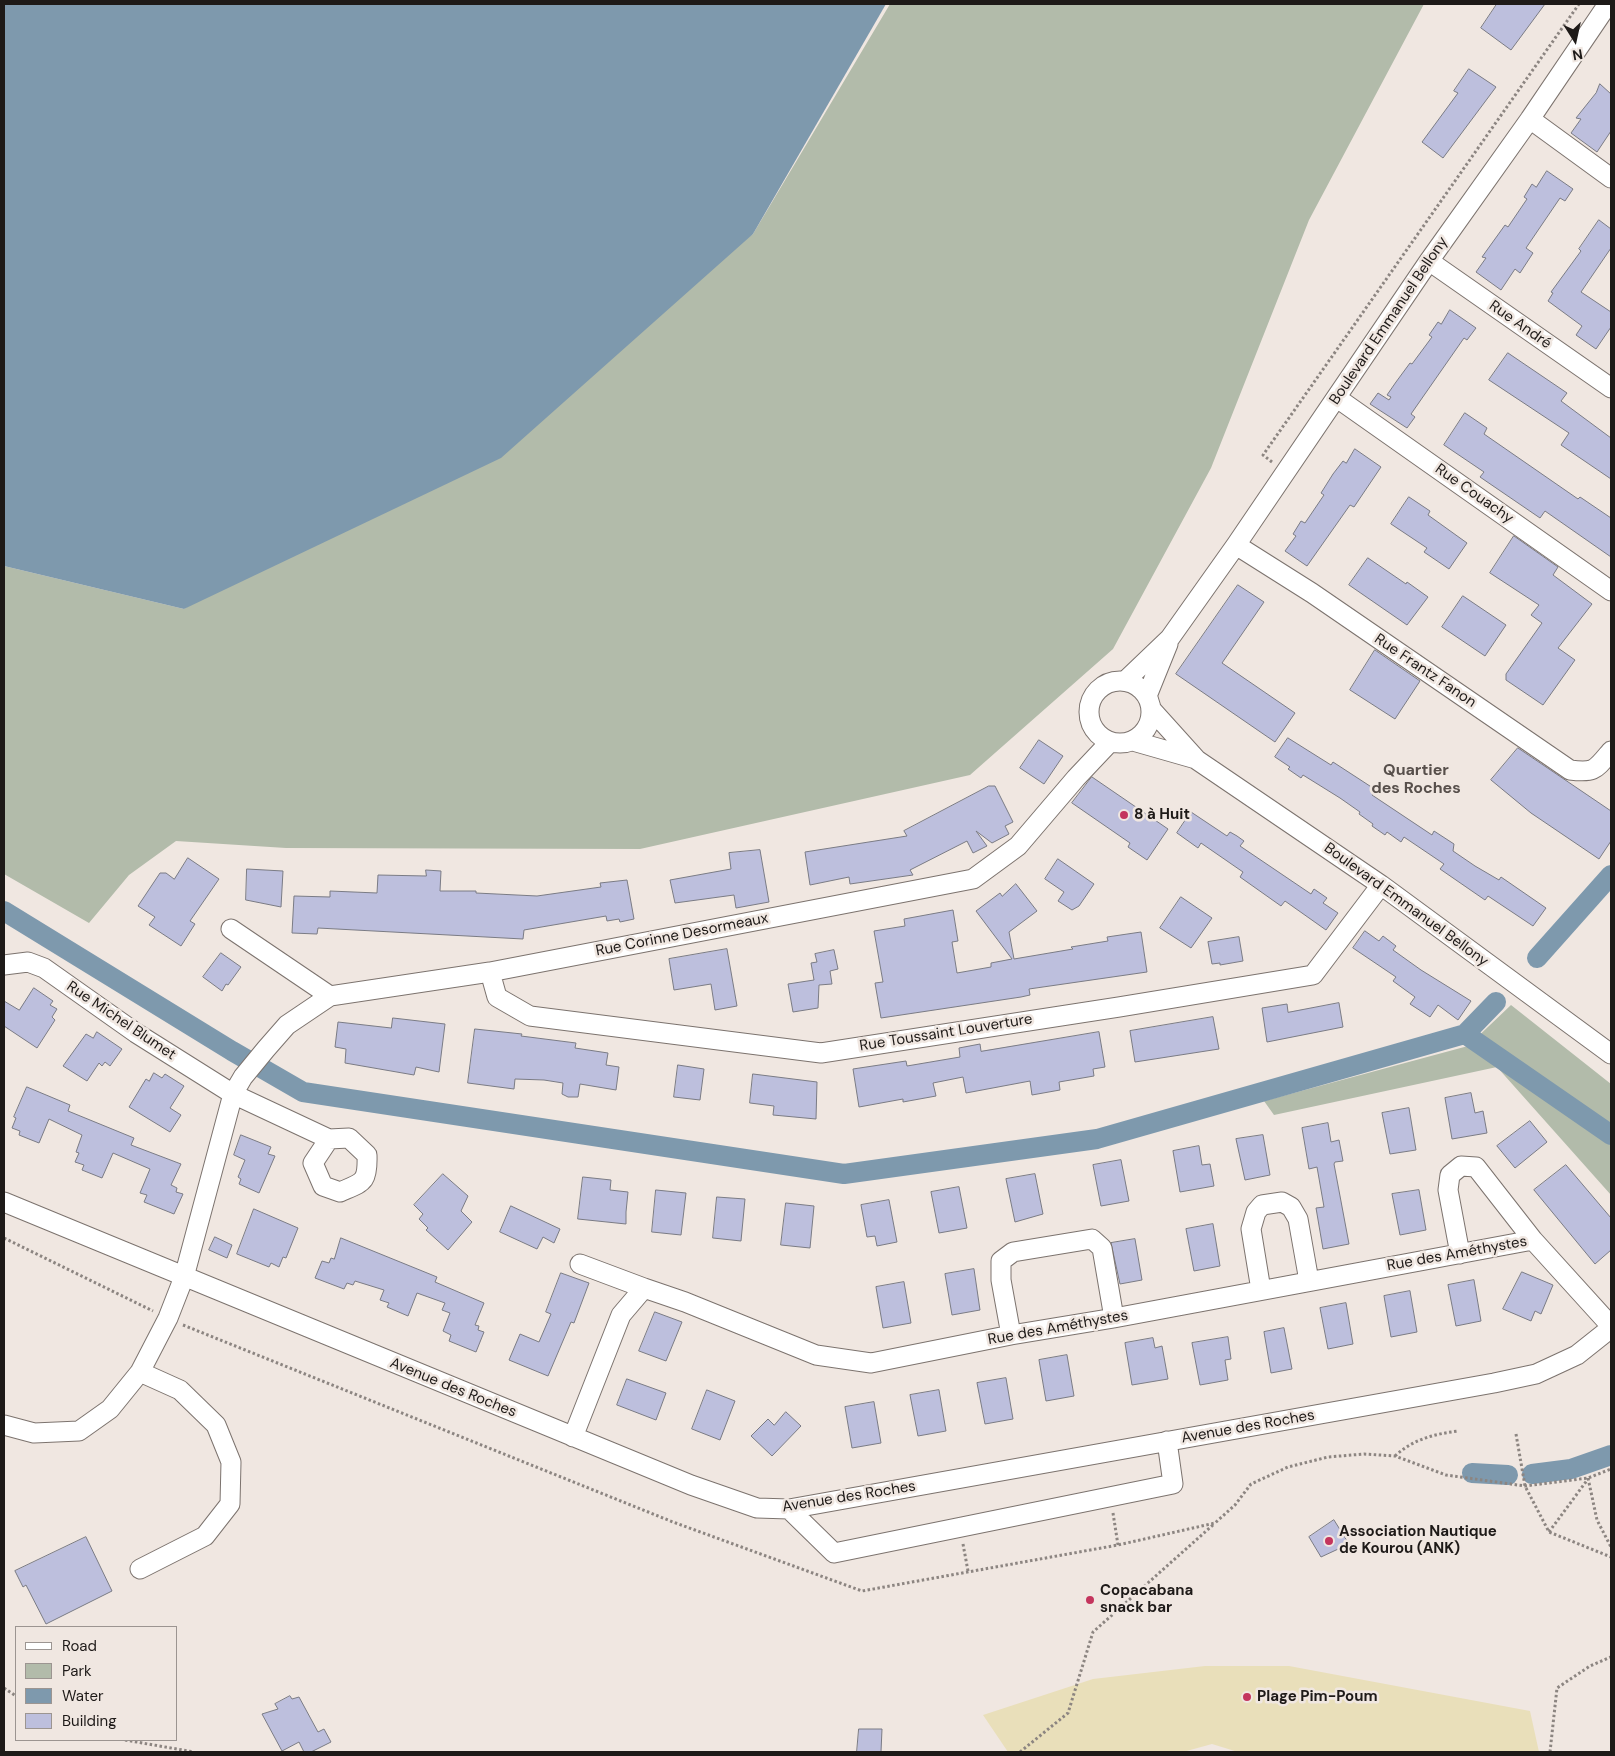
<!DOCTYPE html>
<html>
<head>
<meta charset="utf-8">
<style>
	body { margin:0 }
	#map { position:relative; width:1615px; height:1756px; overflow:hidden; background:#f0e7e1; font-family:"DM Sans",sans-serif }
	canvas { display:block }
	.frame { position:absolute; inset:0; border:5px solid #1e1a18; pointer-events:none }
	.legend { position:absolute; left:15px; top:1626px; width:162px; height:115px; box-sizing:border-box; background:#f0e7e1; border:1px solid #9c9591; margin:0; padding:6px 9px; list-style:none; font-size:15px; color:#1e1a18 }
	.legend li { display:flex; align-items:center; gap:10px; height:25px }
	.legend b { width:25px; border:1px solid #9c9591 }
	.north { position:absolute; left:1550px; top:15px; width:50px; height:50px; -webkit-text-stroke:4px #f0e7e1; paint-order:stroke; rotate:170deg; font-size:14px; font-weight:700; line-height:20px; text-align:center; color:#1e1a18 }
	.north::after { content:''; display:block; margin:auto; width:18px; height:22px; background:#1e1a18; clip-path:polygon(50% 0,100% 100%,50% 72%,0 100%) }
</style>
</head>
<body>
<div id="map">
<canvas width="1615" height="1756"></canvas>
<div class="frame"></div>
<ul class="legend">
<li><b style="height:6px;background:#fff"></b>Road</li>
<li><b style="height:14px;background:#b2bbaa"></b>Park</li>
<li><b style="height:14px;background:#7e99ad"></b>Water</li>
<li><b style="height:14px;background:#bdbfdd"></b>Building</li>
</ul>
<div class="north">N</div>
</div>
<script>
const context = document.querySelector('canvas').getContext('2d');
context.lineJoin = 'round';
function paint(path, color) {
  context.fillStyle = color;
  context.fill(path, 'evenodd');
}
function strokePath(path, color, width, dash) {
  context.strokeStyle = color;
  context.lineWidth = width;
  context.lineCap = dash ? 'butt' : 'round';
  context.setLineDash(dash || []);
  context.stroke(path);
}
function write(font, color, halo, rows, align = 'center') {
  context.font = font + ' "DM Sans",sans-serif';
  context.lineWidth = 5;
  context.setLineDash([]);
  context.textBaseline = 'middle';
  context.strokeStyle = halo;
  context.fillStyle = color;
  for (const [text, x, y, turn = 0] of rows) {
    context.save();
    context.translate(x, y);
    context.rotate((+turn || 0) * Math.PI / 180);
    context.textAlign = isNaN(turn) ? turn : align;
    if (halo) context.strokeText(text, 0, 0);
    context.fillText(text, 0, 0);
    context.restore();
  }
}
paint(new Path2D(`
	M 890,4 L 1424,4 L 1309,220 L 1211,468 L 1113,649 L 970,775 L 640,849 L 286,848 L 176,841 L 129,875 L 89,923 L 4,874 L 4,566 L 184,609 L 753,234 Z
	M 1511,1005 L 1611,1084 L 1611,1195 L 1497,1067 L 1274,1115 L 1264,1101 L 1468,1046 Z`), '#b2bbaa');
paint(new Path2D(`
	M 1205,1666 L 1289,1666 L 1530,1711 L 1539,1752 L 1238,1752 L 1212,1744 L 1183,1752 L 1008,1752 L 983,1715 L 1093,1679 Z`), '#e9dfba');
paint(new Path2D(`
	M 4,4 L 886,4 L 753,234 L 501,458 L 184,609 L 4,566 Z`), '#7e99ad');
strokePath(new Path2D(`
	M 4,911 L 232,1051 L 303,1092 L 844,1174 L 1097,1139 L 1465,1034 L 1496,1002
	M 1537,958 L 1611,875
	M 1465,1034 L 1611,1135
	M 1472,1473 L 1508,1475
	M 1532,1474 L 1571,1469 L 1611,1455`), '#7e99ad', 20);
const building = new Path2D(`
	M 1497,4 L 1545,4 L 1511,50 L 1481,28 Z
	M 1469,69 L 1496,87 L 1443,158 L 1422,142 L 1458,93 L 1454,91 Z
	M 1600,84 L 1611,94 L 1611,131 L 1597,152 L 1571,133 L 1581,119 L 1576,118 L 1596,93 Z
	M 1547,171 L 1573,189 L 1565,201 L 1560,198 L 1526,248 L 1533,253 L 1520,273 L 1515,269 L 1501,290 L 1476,272 L 1486,258 L 1482,257 L 1505,225 L 1508,227 L 1527,199 L 1524,197 L 1532,184 L 1536,187 Z
	M 1599,220 L 1611,229 L 1611,248 L 1581,292 L 1611,312 L 1611,327 L 1596,349 L 1576,335 L 1582,326 L 1548,301 L 1553,293 L 1551,292 L 1581,251 L 1579,249 Z
	M 1450,310 L 1476,328 L 1467,340 L 1464,338 L 1411,414 L 1415,417 L 1407,428 L 1370,404 L 1378,393 L 1389,400 L 1391,397 L 1387,395 L 1396,382 L 1410,363 L 1412,364 L 1432,337 L 1429,335 L 1438,322 L 1441,324 Z
	M 1508,353 L 1567,393 L 1561,401 L 1611,438 L 1611,479 L 1561,445 L 1569,433 L 1489,380 Z
	M 1465,413 L 1487,428 L 1484,434 L 1578,499 L 1580,497 L 1611,518 L 1611,557 L 1545,511 L 1540,518 L 1480,477 L 1484,472 L 1444,445 Z
	M 1355,449 L 1381,467 L 1354,507 L 1350,505 L 1307,566 L 1285,551 L 1296,536 L 1293,534 L 1301,521 L 1305,523 L 1324,495 L 1321,493 L 1333,474 L 1343,461 L 1346,463 Z
	M 1409,497 L 1430,511 L 1428,515 L 1467,543 L 1449,569 L 1424,552 L 1427,548 L 1391,524 Z
	M 1514,536 L 1558,567 L 1553,575 L 1592,604 L 1558,648 L 1575,660 L 1543,705 L 1506,680 L 1506,674 L 1542,623 L 1531,615 L 1539,605 L 1490,573 Z
	M 1368,558 L 1406,584 L 1407,582 L 1428,597 L 1407,625 L 1349,585 Z
	M 1238,585 L 1264,602 L 1222,663 L 1295,713 L 1275,742 L 1176,674 Z
	M 1463,596 L 1506,625 L 1485,656 L 1442,627 Z
	M 1375,650 L 1420,681 L 1395,719 L 1350,690 Z
	M 1288,738 L 1331,765 L 1333,762 L 1376,790 L 1372,795 L 1432,835 L 1434,831 L 1454,844 L 1453,851 L 1475,866 L 1499,880 L 1501,877 L 1546,908 L 1533,926 L 1488,896 L 1485,900 L 1440,869 L 1444,864 L 1404,837 L 1401,842 L 1387,832 L 1385,835 L 1372,826 L 1373,824 L 1359,814 L 1360,812 L 1340,798 L 1303,775 L 1301,778 L 1288,769 L 1290,767 L 1275,757 Z
	M 1039,740 L 1063,756 L 1044,784 L 1020,768 Z
	M 1518,748 L 1611,811 L 1611,841 L 1599,859 L 1531,813 L 1491,780 Z
	M 1092,777 L 1168,829 L 1147,860 L 1128,847 L 1130,843 L 1072,803 Z
	M 989,786 L 995,786 L 1013,822 L 1005,826 L 1009,834 L 992,843 L 976,831 L 987,846 L 973,853 L 967,841 L 910,870 L 913,875 L 850,884 L 849,877 L 810,885 L 805,852 L 907,836 L 904,831 Z
	M 1191,812 L 1227,836 L 1230,832 L 1237,836 L 1244,841 L 1240,846 L 1311,894 L 1314,889 L 1327,898 L 1323,903 L 1338,913 L 1326,930 L 1285,901 L 1281,906 L 1240,877 L 1243,872 L 1201,843 L 1198,848 L 1177,833 Z
	M 760,850 L 769,902 L 736,908 L 734,895 L 675,903 L 670,880 L 731,869 L 729,853 Z
	M 188,858 L 219,879 L 190,921 L 195,924 L 181,946 L 149,925 L 155,917 L 138,906 L 160,873 L 166,873 L 174,879 Z
	M 1058,859 L 1094,884 L 1079,906 L 1072,910 L 1058,901 L 1064,892 L 1045,879 Z
	M 247,869 L 283,871 L 281,907 L 246,900 Z
	M 426,870 L 441,871 L 440,891 L 476,891 L 476,893 L 537,896 L 601,887 L 600,883 L 627,880 L 634,919 L 620,922 L 619,919 L 607,921 L 606,916 L 524,930 L 523,939 L 318,928 L 317,934 L 292,933 L 294,896 L 330,897 L 330,891 L 377,893 L 378,875 L 426,876 Z
	M 1016,884 L 1037,911 L 1009,932 L 1014,959 L 1073,949 L 1071,947 L 1108,941 L 1107,937 L 1141,932 L 1147,972 L 1029,989 L 1030,995 L 1021,997 L 881,1018 L 875,983 L 883,982 L 874,931 L 905,926 L 904,919 L 953,910 L 958,941 L 952,942 L 957,973 L 991,967 L 991,963 L 1012,959 L 976,911 L 1000,893 L 1002,896 Z
	M 1181,897 L 1212,918 L 1191,948 L 1160,928 Z
	M 1365,931 L 1379,941 L 1383,936 L 1396,946 L 1393,950 L 1421,970 L 1471,1001 L 1458,1020 L 1438,1005 L 1430,1017 L 1410,1004 L 1415,997 L 1393,981 L 1396,977 L 1353,948 Z
	M 1239,937 L 1243,961 L 1220,965 L 1220,963 L 1212,964 L 1208,942 Z
	M 727,949 L 737,1006 L 715,1010 L 711,984 L 674,990 L 669,959 Z
	M 834,950 L 838,969 L 830,971 L 832,984 L 819,985 L 818,1008 L 793,1012 L 788,984 L 814,980 L 811,963 L 817,962 L 815,954 Z
	M 221,953 L 241,967 L 228,985 L 226,984 L 222,991 L 203,977 Z
	M 34,988 L 53,1001 L 50,1005 L 57,1009 L 52,1017 L 55,1020 L 37,1048 L 4,1026 L 4,1001 L 19,1010 Z
	M 1339,1003 L 1343,1027 L 1267,1042 L 1262,1008 L 1287,1004 L 1288,1012 Z
	M 1213,1017 L 1219,1049 L 1135,1062 L 1130,1031 Z
	M 393,1018 L 445,1024 L 439,1072 L 416,1067 L 414,1075 L 345,1063 L 346,1049 L 335,1047 L 338,1022 L 391,1028 Z
	M 475,1029 L 522,1034 L 521,1036 L 576,1043 L 575,1048 L 608,1053 L 606,1065 L 619,1067 L 616,1090 L 580,1084 L 578,1097 L 568,1097 L 562,1094 L 563,1083 L 544,1080 L 515,1079 L 514,1089 L 468,1083 Z
	M 97,1032 L 122,1049 L 110,1066 L 105,1062 L 102,1066 L 99,1063 L 87,1081 L 63,1066 L 86,1034 L 93,1038 Z
	M 1099,1032 L 1105,1067 L 1093,1069 L 1094,1076 L 1059,1082 L 1060,1090 L 1032,1095 L 1030,1081 L 966,1093 L 963,1077 L 933,1083 L 936,1096 L 903,1102 L 903,1099 L 859,1107 L 853,1069 L 906,1061 L 907,1066 L 960,1057 L 959,1048 L 980,1044 L 981,1051 Z
	M 678,1065 L 704,1069 L 700,1100 L 674,1097 Z
	M 154,1073 L 162,1078 L 165,1074 L 184,1086 L 170,1108 L 181,1115 L 170,1132 L 129,1107 L 146,1079 L 149,1081 Z
	M 753,1074 L 817,1082 L 816,1119 L 773,1115 L 774,1106 L 750,1103 Z
	M 27,1087 L 70,1105 L 68,1111 L 134,1138 L 131,1145 L 181,1164 L 171,1185 L 177,1188 L 176,1192 L 183,1194 L 174,1214 L 144,1202 L 147,1195 L 140,1193 L 150,1169 L 113,1153 L 102,1178 L 82,1170 L 84,1165 L 75,1162 L 79,1153 L 76,1152 L 82,1135 L 49,1119 L 39,1143 L 19,1135 L 20,1131 L 12,1128 L 16,1118 L 14,1117 Z
	M 1471,1093 L 1475,1113 L 1483,1111 L 1487,1133 L 1452,1139 L 1445,1098 Z
	M 1409,1108 L 1416,1150 L 1390,1154 L 1382,1113 Z
	M 1530,1121 L 1547,1142 L 1515,1168 L 1497,1146 Z
	M 1328,1123 L 1331,1142 L 1339,1140 L 1343,1161 L 1335,1162 L 1334,1164 L 1349,1244 L 1323,1249 L 1316,1208 L 1324,1207 L 1317,1167 L 1309,1169 L 1302,1128 Z
	M 241,1135 L 271,1147 L 268,1154 L 275,1156 L 259,1193 L 239,1184 L 241,1179 L 238,1177 L 245,1160 L 234,1155 Z
	M 1263,1135 L 1270,1175 L 1245,1180 L 1236,1139 Z
	M 1199,1146 L 1202,1165 L 1210,1164 L 1214,1186 L 1180,1192 L 1173,1151 Z
	M 1121,1160 L 1129,1201 L 1101,1206 L 1093,1165 Z
	M 1566,1165 L 1611,1218 L 1611,1250 L 1595,1264 L 1534,1190 Z
	M 443,1174 L 468,1196 L 461,1211 L 472,1222 L 448,1250 L 426,1230 L 428,1228 L 419,1219 L 423,1214 L 414,1205 Z
	M 1035,1174 L 1043,1214 L 1015,1222 L 1006,1179 Z
	M 583,1177 L 611,1180 L 610,1190 L 628,1192 L 626,1212 L 626,1224 L 578,1219 Z
	M 959,1187 L 967,1228 L 939,1233 L 931,1192 Z
	M 656,1190 L 686,1193 L 681,1235 L 652,1232 Z
	M 1419,1190 L 1426,1230 L 1400,1235 L 1392,1194 Z
	M 717,1197 L 745,1199 L 741,1241 L 713,1238 Z
	M 889,1200 L 897,1242 L 877,1246 L 875,1236 L 867,1237 L 861,1205 Z
	M 786,1203 L 814,1206 L 810,1248 L 781,1245 Z
	M 511,1206 L 560,1229 L 554,1243 L 543,1237 L 537,1249 L 500,1232 Z
	M 254,1209 L 298,1228 L 286,1258 L 283,1257 L 279,1267 L 271,1263 L 269,1267 L 237,1254 Z
	M 1213,1224 L 1220,1266 L 1194,1271 L 1186,1229 Z
	M 215,1237 L 232,1245 L 227,1258 L 209,1250 Z
	M 341,1238 L 437,1277 L 435,1282 L 484,1303 L 475,1325 L 479,1326 L 478,1330 L 484,1332 L 476,1352 L 449,1341 L 451,1335 L 443,1331 L 450,1313 L 442,1310 L 445,1303 L 417,1293 L 408,1316 L 387,1307 L 389,1303 L 380,1300 L 384,1290 L 355,1281 L 353,1285 L 347,1283 L 344,1289 L 315,1278 L 322,1261 L 329,1263 L 331,1258 L 334,1259 Z
	M 1135,1239 L 1142,1280 L 1120,1284 L 1111,1243 Z
	M 974,1269 L 980,1310 L 952,1315 L 945,1274 Z
	M 1522,1272 L 1553,1285 L 1541,1314 L 1535,1311 L 1531,1321 L 1503,1309 Z
	M 561,1273 L 589,1283 L 574,1323 L 571,1322 L 548,1376 L 509,1360 L 520,1334 L 539,1342 L 551,1314 L 546,1312 Z
	M 1474,1280 L 1481,1321 L 1456,1326 L 1448,1285 Z
	M 904,1282 L 911,1323 L 883,1328 L 876,1287 Z
	M 1410,1291 L 1417,1332 L 1391,1337 L 1384,1296 Z
	M 1346,1303 L 1353,1344 L 1328,1349 L 1320,1308 Z
	M 655,1312 L 682,1322 L 666,1361 L 639,1351 Z
	M 1284,1328 L 1292,1369 L 1271,1373 L 1264,1332 Z
	M 1228,1337 L 1231,1359 L 1225,1360 L 1228,1380 L 1200,1385 L 1192,1343 Z
	M 1153,1338 L 1155,1348 L 1162,1346 L 1168,1379 L 1132,1385 L 1125,1343 Z
	M 1067,1355 L 1074,1396 L 1046,1401 L 1039,1360 Z
	M 1006,1378 L 1013,1419 L 985,1424 L 977,1383 Z
	M 627,1379 L 666,1393 L 656,1420 L 617,1405 Z
	M 707,1390 L 735,1401 L 720,1440 L 692,1429 Z
	M 939,1390 L 946,1431 L 918,1436 L 910,1395 Z
	M 874,1402 L 881,1443 L 852,1448 L 845,1407 Z
	M 786,1412 L 801,1426 L 772,1456 L 751,1436 L 768,1419 L 774,1425 Z
	M 1334,1520 L 1349,1544 L 1321,1557 L 1309,1537 Z
	M 86,1537 L 112,1591 L 46,1624 L 26,1585 L 23,1587 L 15,1571 Z
	M 290,1696 L 292,1699 L 299,1697 L 318,1732 L 324,1729 L 331,1742 L 311,1752 L 304,1752 L 299,1742 L 282,1751 L 262,1714 L 278,1709 L 275,1704 Z
	M 859,1729 L 882,1729 L 881,1752 L 857,1752 Z`);
paint(building, '#bdbfdd');
strokePath(building, '#7a7b84', 1);
const minor = new Path2D(`
	M 1530,119 L 1611,178
	M 1429,261 L 1611,388
	M 1337,398 L 1611,591
	M 1236,545 L 1312,593 L 1570,770 C 1595,773 1595,770 1611,751
	M 1125,681 L 1170,638 L 1236,545 L 1429,261 L 1530,119 L 1608,4
	M1089 712a31 31 0 1 1 62 0a31 31 0 1 1-62 0Z
	M 1147,696 L 1168,644
	M 1151,709 L 1197,760 L 1381,885 L 1611,1054
	M 1133,741 L 1196,759
	M 231,929 L 330,996
	M 4,965 L 28,962 L 44,968 L 136,1033 L 233,1094 L 329,1139
	M 490,972 L 497,997 L 530,1016 L 821,1053 L 1119,1007 L 1313,975 L 1381,885
	M 349,1138 L 367,1155 C 368,1183 363,1182 340,1192 L 323,1186 L 313,1163 L 329,1139 Z
	M 4,1202 L 691,1485 L 757,1508 L 789,1509 L 1494,1383 L 1536,1374 L 1577,1355 L 1611,1328
	M 1460,1254 L 1448,1190 L 1450,1175 L 1461,1166 L 1476,1167 L 1533,1240
	M 580,1264 L 644,1288
	M 1261,1290 L 1251,1229 L 1256,1212 L 1262,1205 L 1282,1202 L 1291,1207 L 1298,1219 L 1309,1281
	M 1011,1335 L 1001,1280 L 1001,1261 L 1013,1252 L 1092,1239 L 1102,1248 L 1114,1318
	M 140,1372 L 180,1390 L 216,1425 L 231,1462 L 230,1504 L 205,1536 L 140,1569
	M 4,1425 L 34,1433 L 79,1431 L 110,1409 L 140,1372 L 168,1318 L 184,1277 L 233,1094 L 243,1077 L 266,1049 L 287,1025 L 330,996 L 490,972 L 973,879 L 1018,846 L 1076,778 L 1110,742
	M 573,1437 L 621,1315 L 644,1288 L 685,1302 L 816,1355 L 871,1363 L 1011,1335 L 1114,1318 L 1533,1240 L 1611,1326
	M 789,1509 L 834,1553 L 1173,1484 L 1167,1441`);
strokePath(minor, '#7c736e', 21);
strokePath(new Path2D(`
	M 1272,462 L 1263,455 L 1579,4
	M 4,1238 L 153,1311
	M 183,1325 L 673,1522 L 862,1591 L 1118,1545 L 1215,1523 L 1235,1505 L 1251,1484 L 1288,1467 L 1328,1457 L 1364,1454 L 1395,1456 L 1446,1475 L 1525,1486 L 1588,1478 L 1611,1469
	M 1516,1434 L 1525,1486 L 1549,1532 L 1611,1557
	M 1395,1456 C 1413,1439 1435,1434 1458,1431
	M 1588,1478 L 1597,1520 L 1611,1547
	M 1113,1513 L 1118,1545
	M 1549,1532 L 1588,1479
	M 963,1544 L 968,1571
	M 4,1688 L 16,1696
	M 125,1740 L 194,1752
	M 1020,1752 L 1068,1713 L 1093,1632 L 1214,1524
	M 1550,1752 L 1557,1688 L 1590,1666 L 1611,1657`), '#8c8581', 3, [2.5, 2.5]);
strokePath(minor, '#fff', 19);
for (const [x, y, r, color] of [
	[1124,815,5,"#c4355d"],
	[1329,1541,5,"#c4355d"],
	[1090,1600,5,"#c4355d"],
	[1247,1697,5,"#c4355d"]
]) {
  const dot = new Path2D();
  dot.arc(x, y, r, 0, 2 * Math.PI);
  context.fillStyle = color;
  context.fill(dot);
  strokePath(dot, '#f0e7e1', 2);
}
write('15px', '#1e1a18', '#f0e7e1', [
	["Boulevard Emmanuel Bellony",1389,321,-56],
	["Rue André",1520,325,35],
	["Rue Couachy",1474,494,35],
	["Rue Frantz Fanon",1425,671,34],
	["Boulevard Emmanuel Bellony",1406,905,36],
	["Rue Corinne Desormeaux",682,935,-11],
	["Rue Michel Blumet",121,1021,34],
	["Rue Toussaint Louverture",946,1033,-9],
	["Rue des Améthystes",1457,1254,-10],
	["Rue des Améthystes",1058,1328,-10],
	["Avenue des Roches",453,1388,22],
	["Avenue des Roches",1248,1427,-10],
	["Avenue des Roches",849,1497,-9]
]);
write('bold 15px', '#1e1a18', '#f0e7e1', [
	["8 à Huit",1134,815],
	["Association Nautique",1339,1532],
	["de Kourou (ANK)",1339,1549],
	["Copacabana",1100,1591],
	["snack bar",1100,1608],
	["Plage Pim-Poum",1257,1697]
], 'left');
write('bold 16px', '#574f4b', '#f0e7e1', [
	["Quartier",1416,771],
	["des Roches",1416,789]
]);
</script>
</body>
</html>
